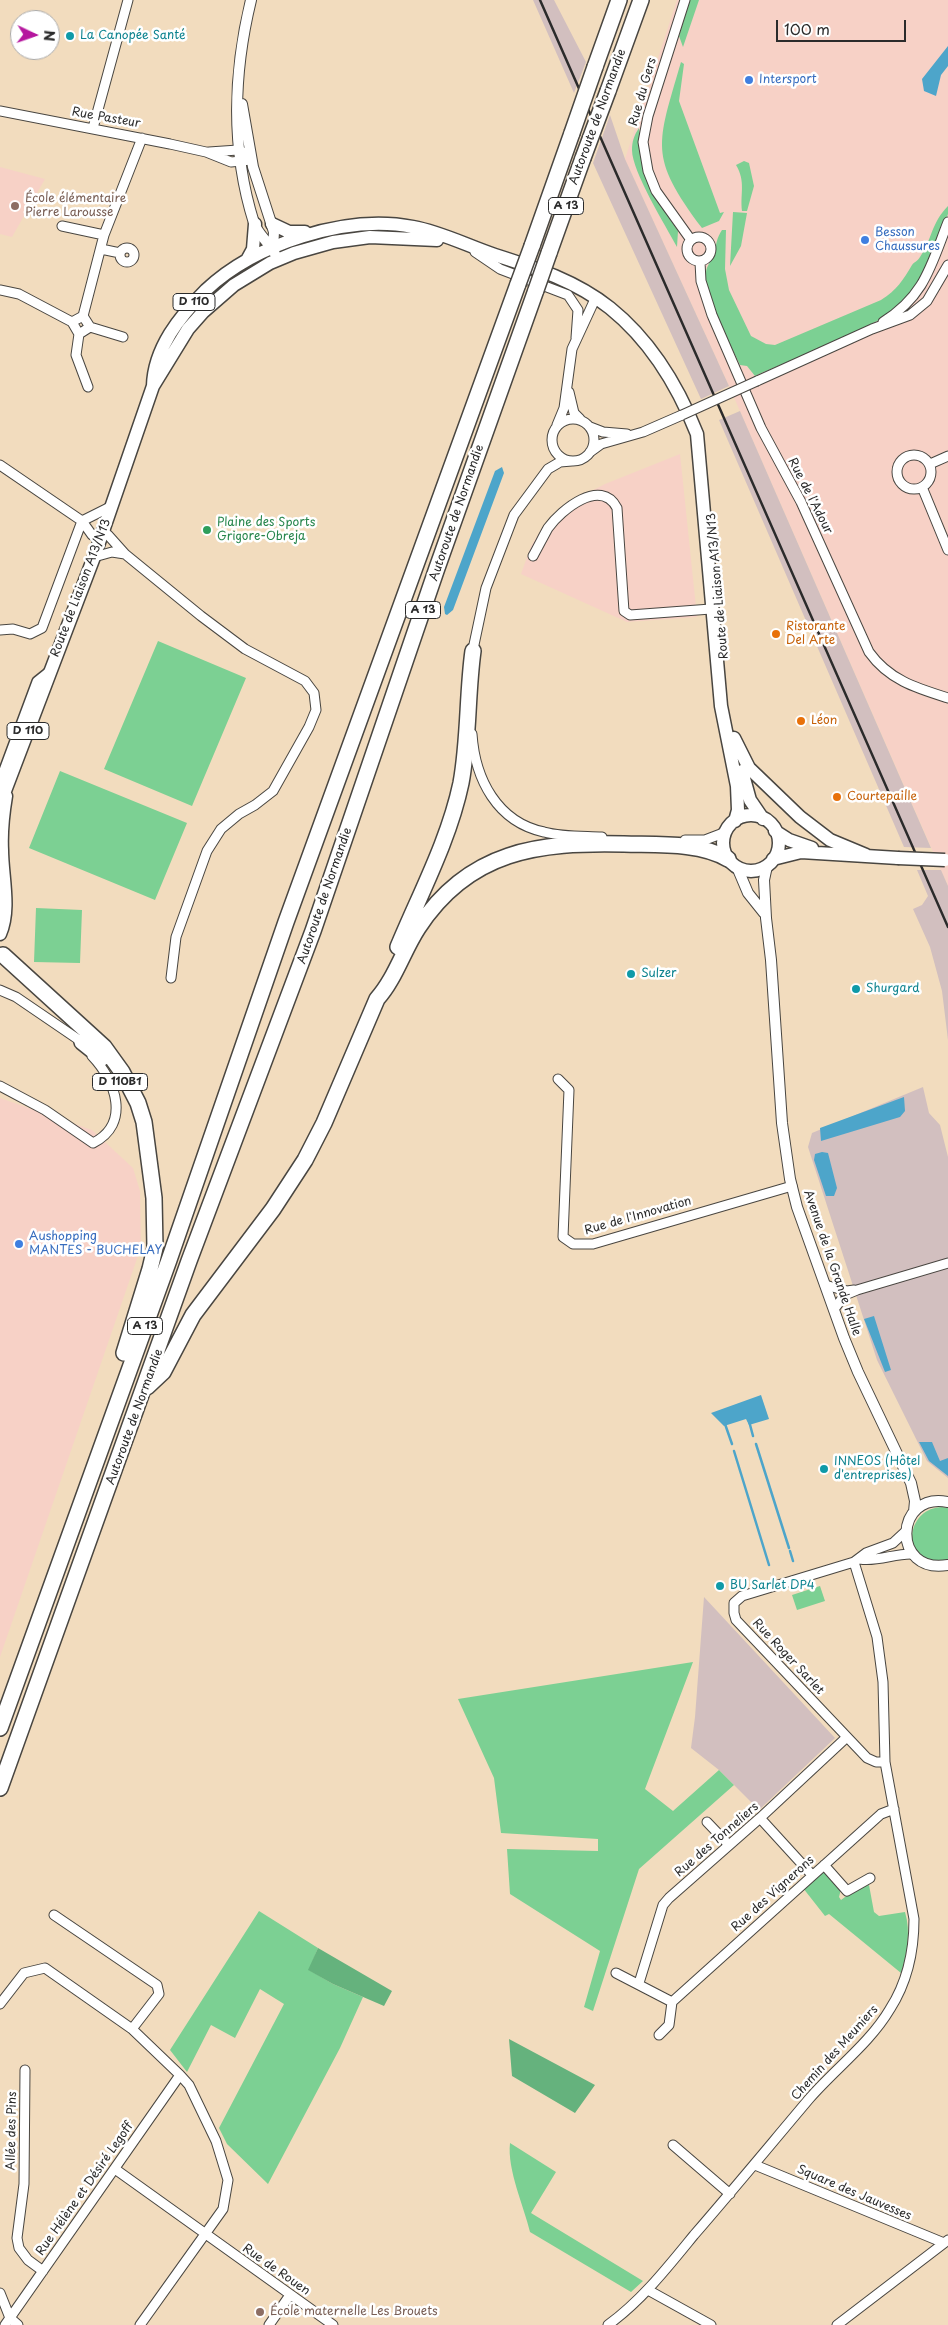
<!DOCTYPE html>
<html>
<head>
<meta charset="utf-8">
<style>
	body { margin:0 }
	#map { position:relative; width:948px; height:2325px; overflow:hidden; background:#f2dcbe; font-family:"Playpen Sans",sans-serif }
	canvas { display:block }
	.north { position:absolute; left:10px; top:10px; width:50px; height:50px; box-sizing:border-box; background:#fff; border:1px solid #aaa; border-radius:50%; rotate:93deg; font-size:14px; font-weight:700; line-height:20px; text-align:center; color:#2b2b2b }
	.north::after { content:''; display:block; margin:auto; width:18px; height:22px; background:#b5179e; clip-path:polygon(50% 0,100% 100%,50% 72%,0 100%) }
	.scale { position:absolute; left:776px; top:20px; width:130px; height:22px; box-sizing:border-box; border:2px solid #2b2b2b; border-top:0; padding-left:6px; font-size:15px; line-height:18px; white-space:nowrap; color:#2b2b2b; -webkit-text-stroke:4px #fff; paint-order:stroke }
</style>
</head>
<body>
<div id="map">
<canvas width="948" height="2325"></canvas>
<div class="north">N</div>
<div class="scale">100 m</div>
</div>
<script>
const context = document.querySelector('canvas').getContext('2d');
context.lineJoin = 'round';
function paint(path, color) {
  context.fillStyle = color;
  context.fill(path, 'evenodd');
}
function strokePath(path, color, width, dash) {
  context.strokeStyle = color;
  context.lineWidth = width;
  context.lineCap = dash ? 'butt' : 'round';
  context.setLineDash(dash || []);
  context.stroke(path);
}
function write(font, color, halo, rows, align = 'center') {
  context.font = font + ' "Playpen Sans",sans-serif';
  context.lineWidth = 5;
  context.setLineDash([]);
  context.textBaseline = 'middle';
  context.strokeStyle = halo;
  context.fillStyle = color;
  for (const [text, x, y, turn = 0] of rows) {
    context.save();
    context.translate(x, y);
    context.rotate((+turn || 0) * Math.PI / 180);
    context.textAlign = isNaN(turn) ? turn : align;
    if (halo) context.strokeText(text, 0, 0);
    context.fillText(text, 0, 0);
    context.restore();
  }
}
paint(new Path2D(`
	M 677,0 L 948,0 L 948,886 L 729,386 L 625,159 Z
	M 0,167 L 45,179 L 12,237 L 0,234 Z
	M 680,454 L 697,617 L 627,622 L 521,574 L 531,546 L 544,525 L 562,506 L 605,484 Z
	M 0,1098 L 92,1130 L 133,1168 L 140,1191 L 141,1247 L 0,1657 Z`), '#f7d1c6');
paint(new Path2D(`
	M 533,0 L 554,0 L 586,62 L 574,93 Z
	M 610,115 L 625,159 L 729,386 L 701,399 L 593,163 Z
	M 740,411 L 931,848 L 904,847 L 719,420 Z
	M 917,870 L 941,870 L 948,886 L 948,1040 L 942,991 L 930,947 L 913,909 L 922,905 L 928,896 Z
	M 923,1087 L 929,1113 L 940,1125 L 948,1157 L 948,1478 L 927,1461 L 877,1360 L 808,1147 L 812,1133 Z
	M 704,1597 L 835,1738 L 759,1810 L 719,1770 L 691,1748 L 695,1717 Z`), '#d2bfbf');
paint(new Path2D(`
	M 690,0 L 699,0 L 683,47 L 679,36 Z
	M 681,62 L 684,64 L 679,101 L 720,213 L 724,212 L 719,221 L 702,228 C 648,156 657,145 681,62 Z
	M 639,128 L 643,167 L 650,189 L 678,231 L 677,247 C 666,226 632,172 632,150 C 632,142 634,135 639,128 Z
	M 744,161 L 749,163 L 754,186 L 747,211 L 742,211 C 740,193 746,182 736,165 Z
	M 948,206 L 948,214 C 940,235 924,283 909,298 C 880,328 796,357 755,376 L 747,366 L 740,365 C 729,341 704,299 706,273 C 706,265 713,260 715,252 C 716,243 717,238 722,230 L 726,230 L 725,269 L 729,290 L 751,336 L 766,344 L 775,345 L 881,300 C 897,290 903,280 912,265 C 914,262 918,261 920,257 C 932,240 931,223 948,206 Z
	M 733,212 L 747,213 L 741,246 L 730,266 Z
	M 158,641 L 246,678 L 192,806 L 104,769 Z
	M 60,771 L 187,823 L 155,900 L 29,848 Z
	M 36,908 L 82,910 L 80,963 L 34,962 Z
	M 942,1507 L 948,1508 L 948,1560 C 943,1560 937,1561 932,1560 C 901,1555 908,1508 942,1507 Z
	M 820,1586 L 825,1601 L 797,1610 L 792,1595 Z
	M 693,1662 L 645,1789 L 673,1811 L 719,1770 L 734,1785 L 639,1869 L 593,2011 L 584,2007 L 600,1951 L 510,1894 L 507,1849 L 598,1851 L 598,1839 L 501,1833 L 494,1778 L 458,1699 Z
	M 823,1869 L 841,1889 L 839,1897 L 841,1900 L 857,1888 L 869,1885 L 874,1912 L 879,1916 L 905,1912 C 911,1932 907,1954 901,1973 L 829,1914 L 825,1916 L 803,1888 Z
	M 259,1911 L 318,1948 L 309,1970 L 333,1984 L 363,1997 L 340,2048 L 268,2184 L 227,2144 L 219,2128 L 284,2004 L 260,1989 L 235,2038 L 211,2025 L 187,2072 L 170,2050 Z
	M 510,2143 L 556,2172 L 531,2213 L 643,2281 L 631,2292 L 530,2232 C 524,2206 507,2170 510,2143 Z`), '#7cd093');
paint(new Path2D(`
	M 318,1948 L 392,1991 L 384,2006 L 333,1984 L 308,1970 Z
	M 509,2039 L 595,2085 L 575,2113 L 512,2076 Z`), '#65b27d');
paint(new Path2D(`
	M 948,46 L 948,66 L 941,75 L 936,96 L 924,91 L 922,79 Z
	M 502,467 L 504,473 L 453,610 L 447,615 L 445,614 L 444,607 L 495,471 Z
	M 904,1097 L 905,1111 L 900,1117 L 821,1141 L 820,1128 Z
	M 822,1152 L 828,1153 L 837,1188 L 834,1196 L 826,1196 L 814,1160 L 815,1154 Z
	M 874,1316 L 891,1370 L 885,1372 L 864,1319 Z
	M 761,1395 L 769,1419 L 749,1425 L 746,1419 L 724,1426 L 711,1413 Z
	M 919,1442 L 932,1442 L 940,1461 L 948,1458 L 948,1476 L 929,1461 Z`), '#4da5ca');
strokePath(new Path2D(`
	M 749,1421 L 753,1436
	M 725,1424 L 732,1444
	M 756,1444 L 789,1548
	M 734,1451 L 769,1565
	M 790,1551 L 793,1561`), '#4da5ca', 2.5);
const minor = new Path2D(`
	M 685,0 L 648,116 L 643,142 L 648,171 L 656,191 L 691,240
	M 0,111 L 170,144 L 206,152 L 231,162 L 251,160
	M 93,128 L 128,0
	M 209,152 L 238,150 L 250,155
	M 62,226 L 104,235
	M687 249a12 12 0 1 1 24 0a12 12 0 1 1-24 0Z
	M120 255a7 7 0 1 1 14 0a7 7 0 1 1-14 0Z
	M 101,249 L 120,253
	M 475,252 L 500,269 L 568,295 L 578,310 L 576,338
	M 700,262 L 701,281 L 712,315 L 761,428 L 801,502 L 869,652 C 889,680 916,688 948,698
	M 0,290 L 19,294 L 72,322
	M 83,316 L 104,235 L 142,138
	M 83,316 L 90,327 L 79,334 L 72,322 Z
	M 883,322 C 925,296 931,265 948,222
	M 90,327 L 123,337
	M 79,334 L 76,355 L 88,387
	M 757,381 L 872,329 L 910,315 L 927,301 L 948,265
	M 569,392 L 574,413 L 580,419
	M552 440a21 21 0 1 1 42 0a21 21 0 1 1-42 0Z
	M 557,425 L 564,408 L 572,349 L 596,297
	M 590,427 L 603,432 L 627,434
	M 590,452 L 601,444 L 643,432 L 682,415
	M897 472a17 17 0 1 1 34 0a17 17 0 1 1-34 0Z
	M 930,464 L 948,456
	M 0,465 L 82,521 L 92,535 L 100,539
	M 922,487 L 948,550
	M 82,521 L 112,506
	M 102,532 L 108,535 L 125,554
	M 533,556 C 538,547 543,537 548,528 C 561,510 601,477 617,508 L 624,611 L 630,615 L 711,609
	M 94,557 L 112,552 L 125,554 L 201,616 L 245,649 L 305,681 L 314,693 L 316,710 L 309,727 L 273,791 L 255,805 L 239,814 L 221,829 L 207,851 L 176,937 L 171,978
	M 0,630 L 13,629 L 30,634 L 42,628 L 82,521
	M 472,654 L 486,588 L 514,515 L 548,469 L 560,462 L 572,461
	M 472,734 C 475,779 497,822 544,832 C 563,837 583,836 602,837
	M 685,840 L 705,840 L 726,832
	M 0,990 L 16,997 L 82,1042 L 84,1046
	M 558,1079 L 569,1090 L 563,1237 L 573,1244 L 593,1244 L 792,1186
	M 0,1086 L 45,1110 L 93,1143 C 131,1124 116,1081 92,1056
	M 825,1285 L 847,1291 L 854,1290
	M 834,1309 L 845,1295 L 857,1290 L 948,1263
	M 860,1559 C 878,1562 895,1553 913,1554
	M 854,1562 L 742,1596 L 734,1603 L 734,1613 L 736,1620 L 867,1758 L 876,1762 L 885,1762
	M 760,1818 L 812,1875
	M 707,1822 L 729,1845
	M 824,1865 L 847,1891 L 870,1878
	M 54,1915 L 157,1985 L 159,1994 L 132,2029
	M 616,1973 L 672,2002
	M 639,1983 L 663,1905 L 669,1898 L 760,1818 L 847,1737
	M 672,2002 L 881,1814 L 894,1809
	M 0,2004 L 24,1973 L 45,1968 L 132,2029 L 180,2075 L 189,2085 L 216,2141 L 228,2180 L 223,2209 L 140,2325
	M 659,2035 L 669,2025 L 672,2002
	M 25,2070 L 24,2184 L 17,2238 L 19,2248 L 28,2260 L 43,2271
	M 673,2145 L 730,2194
	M 755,2165 L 944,2243
	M 115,2169 L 333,2325
	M 648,2290 L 711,2325
	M 0,2293 L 10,2318 L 18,2325
	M 5,2325 L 180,2075
	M 269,2325 L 290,2295
	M 608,2325 C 642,2300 667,2268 694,2235 C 733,2190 771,2144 809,2099 C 835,2069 870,2043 890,2009 C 908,1981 914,1952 914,1919 L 885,1762 L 883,1682 L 877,1637 L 854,1562 L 866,1553 L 893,1543 L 906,1531
	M 837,2325 L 948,2240`);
const tertiary = new Path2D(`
	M 251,0 C 233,74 231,150 254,223 C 258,235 270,243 275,254
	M 242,104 L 253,167 L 274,232 L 273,249
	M 767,866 L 764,880 L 766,918 L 771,960 L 782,1123 L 790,1179 L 797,1207 L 844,1338 L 858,1372 L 911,1483 L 915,1501 L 914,1512
	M 737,867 L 748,893 L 764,913
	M 948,1502 C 894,1491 891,1575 948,1565`);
const secondary = new Path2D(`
	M 0,784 L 38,682 L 48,674`);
const primary = new Path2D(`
	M 272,224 L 289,232 L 305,232
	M 247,260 L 253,249 L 255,224
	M 153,386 C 154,348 180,316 206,290 C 255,244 346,214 413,227 C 441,232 468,246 495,255 C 536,268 576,281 610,308 C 651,341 678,386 697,434 L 721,706 L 737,786 L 738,810 L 735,821
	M 734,738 L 749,768 L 800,817 L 830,840 L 866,855
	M 742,771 L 750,800 L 763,819
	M 0,804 L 94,557 L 153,386 L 188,329 L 203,312 L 234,285 L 270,263 L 294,253 L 333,242 L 370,237 L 437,240
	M723 843a28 28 0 1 1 56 0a28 28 0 1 1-56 0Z
	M 775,831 L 789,840 L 812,848
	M 773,859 L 801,852 L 898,858
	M 0,934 C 11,909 2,876 2,850 C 1,831 3,814 6,796`);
const motorway = new Path2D(`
	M 595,67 L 619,0
	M 608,91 L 641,0
	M 532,246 L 572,133
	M 549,253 L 583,158
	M 398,947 C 420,894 449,840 461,783 C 469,740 467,694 473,651
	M 3,955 L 104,1047 L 122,1072 L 138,1103 L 144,1122 L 154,1198 L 155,1248 L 150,1269 L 124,1353
	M 82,1042 L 102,1058
	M 147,1387 L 163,1372 L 193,1315 L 273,1209 L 305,1160 L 324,1123 L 377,999 C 395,979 403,951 418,928 C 469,850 539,842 624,844 C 656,845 700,842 728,859
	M 0,1728 L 169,1260 L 286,922 L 518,284
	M 0,1788 L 189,1261 L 313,931 L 437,568 L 536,290`);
strokePath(minor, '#494641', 11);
strokePath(tertiary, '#494641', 12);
strokePath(secondary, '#494641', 14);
strokePath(primary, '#494641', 15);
strokePath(motorway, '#494641', 18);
strokePath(minor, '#fff', 9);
strokePath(tertiary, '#fff', 10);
strokePath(secondary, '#fff', 11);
strokePath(primary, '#fff', 12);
strokePath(motorway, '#fff', 15);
strokePath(new Path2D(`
	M 540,0 L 948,927`), '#2b2b2b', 2.5);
const minorBridge = new Path2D(`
	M 682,415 L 757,381`);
const primaryBridge = new Path2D(`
	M 898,858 L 945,860`);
const motorwayBridge = new Path2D(`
	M 572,133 L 595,67
	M 583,158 L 608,91
	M 518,284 L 532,246
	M 536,290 L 549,253`);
strokePath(minorBridge, '#494641', 11, []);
strokePath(primaryBridge, '#494641', 15, []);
strokePath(motorwayBridge, '#494641', 18, []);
strokePath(minorBridge, '#fff', 9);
strokePath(primaryBridge, '#fff', 12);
strokePath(motorwayBridge, '#fff', 15);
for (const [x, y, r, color] of [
	[70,36,5,"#0f9aa8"],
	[749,80,5,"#3f7fe0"],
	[15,206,5,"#8d6e63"],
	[865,240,5,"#3f7fe0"],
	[207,530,5,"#2e9e5b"],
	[776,634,5,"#e8710a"],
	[801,721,5,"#e8710a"],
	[837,797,5,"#e8710a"],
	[631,974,5,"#0f9aa8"],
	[856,989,5,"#0f9aa8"],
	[19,1244,5,"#3f7fe0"],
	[824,1469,5,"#0f9aa8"],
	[720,1586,5,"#0f9aa8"],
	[260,2312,5,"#8d6e63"]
]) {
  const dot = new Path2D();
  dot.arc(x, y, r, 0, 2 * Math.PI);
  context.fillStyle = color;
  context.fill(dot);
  strokePath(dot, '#fff', 2);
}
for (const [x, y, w] of [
	[566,206,35],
	[194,302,42],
	[423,610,35],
	[28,731,42],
	[120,1082,55],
	[145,1326,35]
]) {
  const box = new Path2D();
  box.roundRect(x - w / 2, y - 8.5, w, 17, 4);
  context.fillStyle = '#fff';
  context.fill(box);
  strokePath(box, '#2b2b2b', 1);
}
write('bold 11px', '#2b2b2b', null, [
	["A 13",566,206],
	["D 110",194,302],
	["A 13",423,610],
	["D 110",28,731],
	["D 110B1",120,1082],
	["A 13",145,1326]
]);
write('12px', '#0d838f', '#fff', [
	["La Canopée Santé",80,36],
	["Sulzer",641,974],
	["Shurgard",866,989],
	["INNEOS (Hôtel",834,1462],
	["d'entreprises)",834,1476],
	["BU Sarlet DP4",730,1586]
], 'left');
write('12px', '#366cbe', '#fff', [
	["Intersport",759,80],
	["Besson",875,233],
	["Chaussures",875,247],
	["Aushopping",29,1237],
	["MANTES - BUCHELAY",29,1251]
], 'left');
write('12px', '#2b2b2b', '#fff', [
	["Rue du Gers",643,92,-74],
	["Autoroute de Normandie",598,117,-70],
	["Rue Pasteur",106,118,10],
	["Rue de l'Adour",810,496,63],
	["Autoroute de Normandie",457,513,-71],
	["Route de Liaison A13/N13",718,586,-95],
	["Route de Liaison A13/N13",81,588,-69],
	["Autoroute de Normandie",325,896,-71],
	["Rue de l'Innovation",638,1216,-16],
	["Avenue de la Grande Halle",832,1263,71],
	["Autoroute de Normandie",135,1417,-70],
	["Rue Roger Sarlet",788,1657,47],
	["Rue des Tonneliers",717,1840,-41],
	["Rue des Vignerons",773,1894,-42],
	["Chemin des Meuniers",835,2053,-48],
	["Allée des Pins",12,2131,-89],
	["Rue Hélène et Désiré Legoff",85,2189,-55],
	["Square des Jauvesses",854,2193,23],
	["Rue de Rouen",276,2270,35]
]);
write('12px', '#785e54', '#fff', [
	["École élémentaire",25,199],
	["Pierre Larousse",25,213],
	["École maternelle Les Brouets",270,2312]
], 'left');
write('12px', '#27864d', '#fff', [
	["Plaine des Sports",217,523],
	["Grigore-Obreja",217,537]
], 'left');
write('12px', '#c56008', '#fff', [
	["Ristorante",786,627],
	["Del Arte",786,641],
	["Léon",811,721],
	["Courtepaille",847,797]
], 'left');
</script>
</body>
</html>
